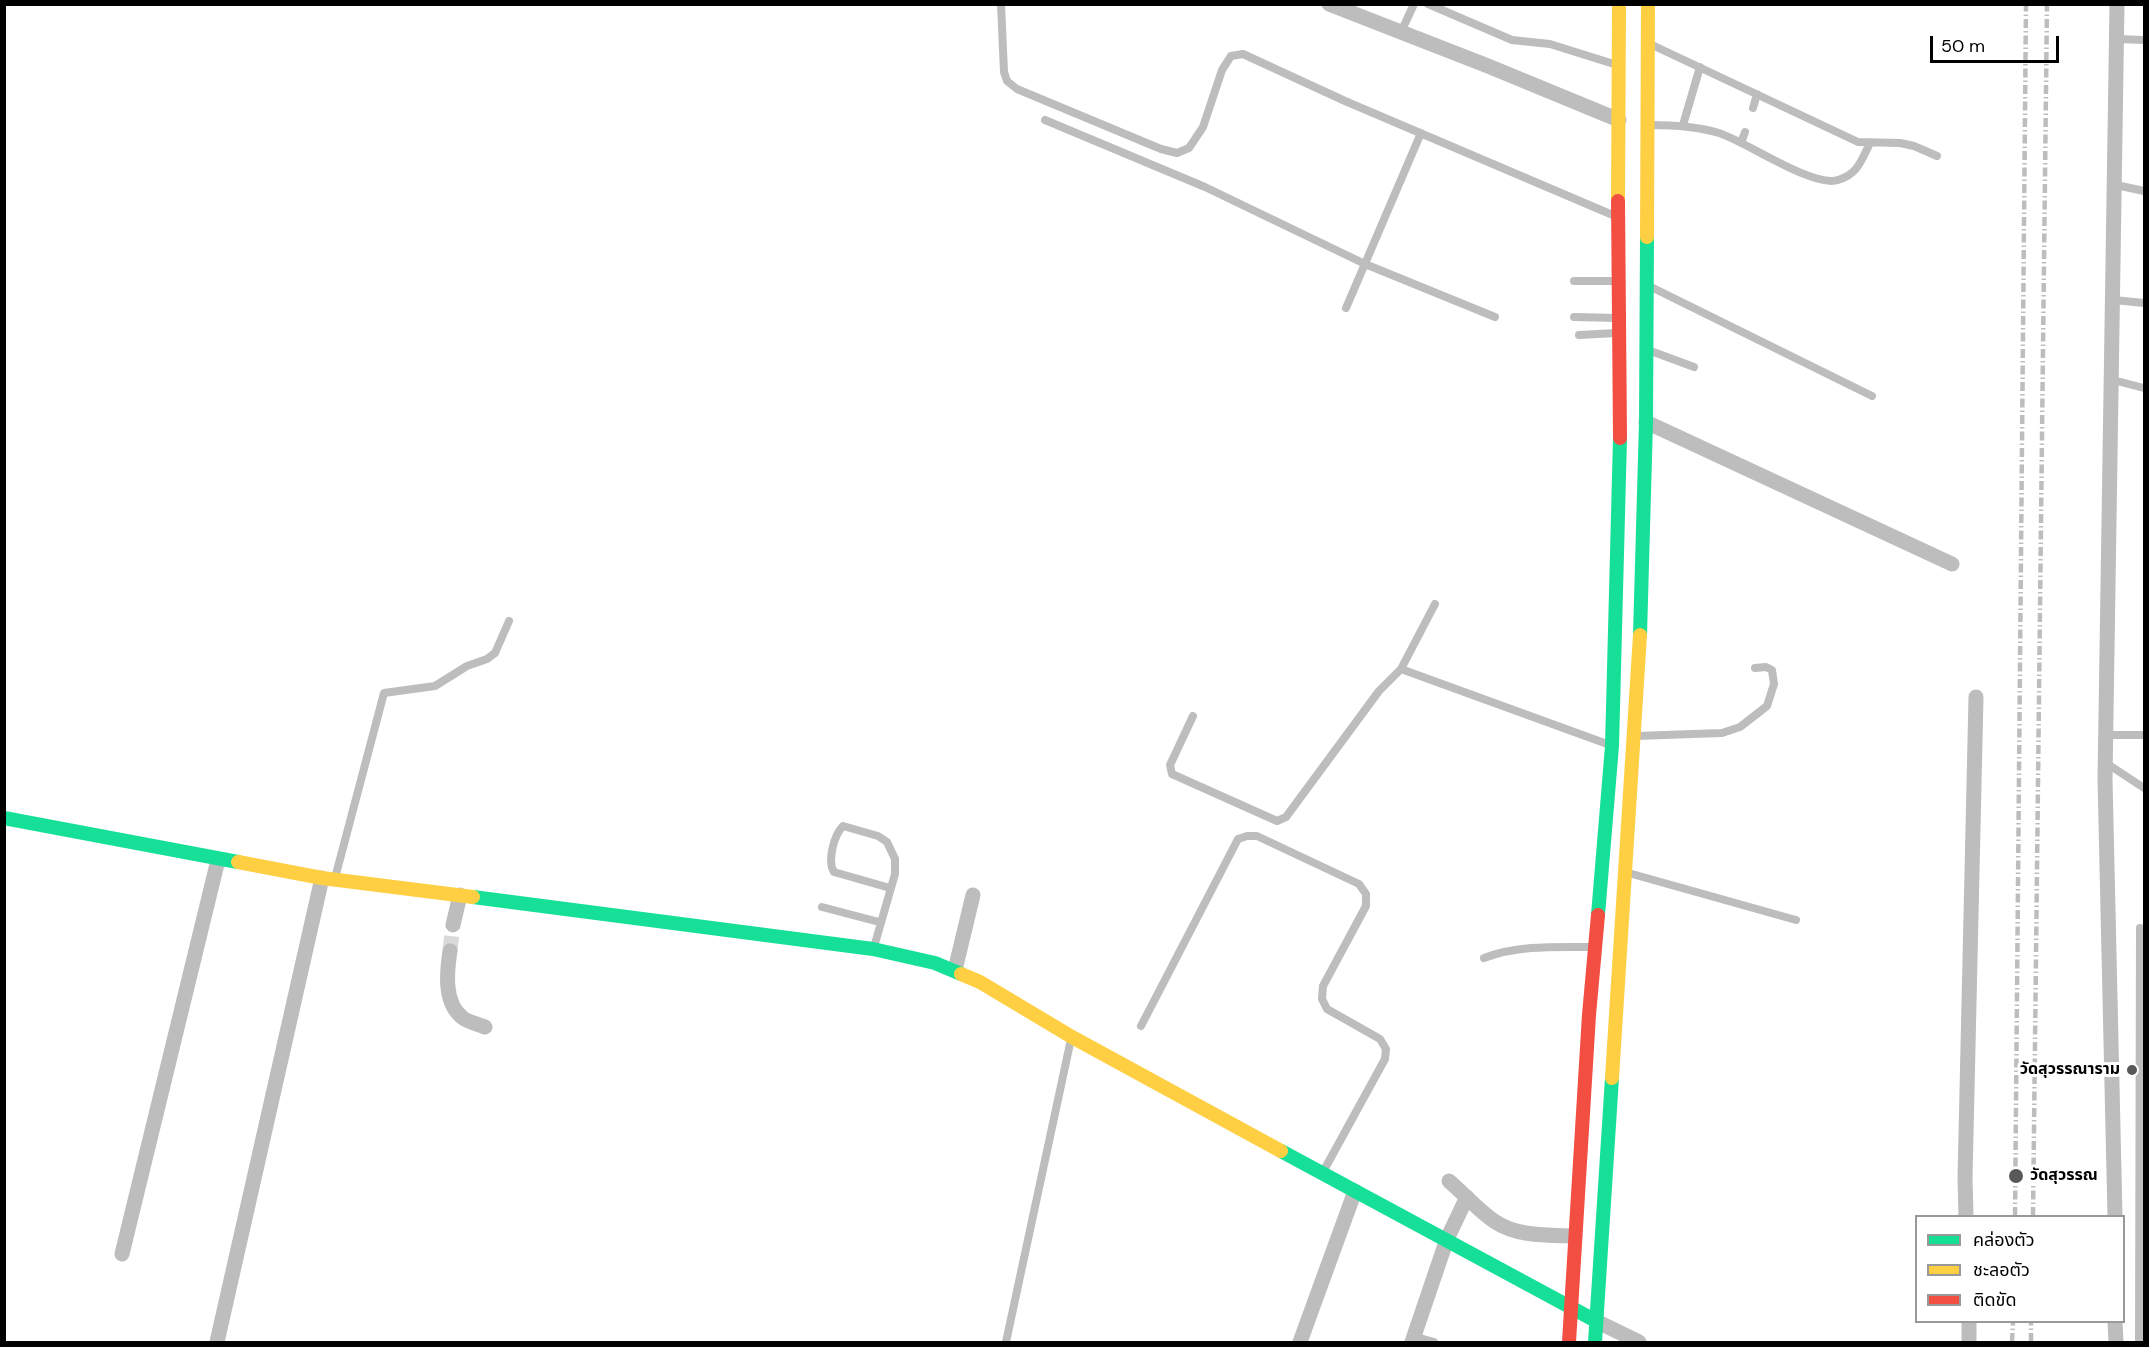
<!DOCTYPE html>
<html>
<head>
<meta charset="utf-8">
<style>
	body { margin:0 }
	#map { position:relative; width:2149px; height:1347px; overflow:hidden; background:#fff; font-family:"DM Sans","Noto Sans Thai",sans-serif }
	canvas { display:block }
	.frame { position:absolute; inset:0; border:6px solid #000; pointer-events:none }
	.legend { position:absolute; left:1915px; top:1215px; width:210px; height:108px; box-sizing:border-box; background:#fff; border:2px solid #999; margin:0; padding:8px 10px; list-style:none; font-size:18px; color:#000 }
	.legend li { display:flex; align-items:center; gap:12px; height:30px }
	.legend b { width:30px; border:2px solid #999 }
	.scale { position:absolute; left:1930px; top:36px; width:129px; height:27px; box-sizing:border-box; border:3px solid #000; border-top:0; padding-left:8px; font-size:18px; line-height:21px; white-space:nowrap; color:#000; -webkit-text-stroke:4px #fff; paint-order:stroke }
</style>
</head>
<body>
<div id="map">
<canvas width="2149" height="1347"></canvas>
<div class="frame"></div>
<ul class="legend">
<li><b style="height:8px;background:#16e098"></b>คล่องตัว</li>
<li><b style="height:8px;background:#ffcf43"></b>ชะลอตัว</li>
<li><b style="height:8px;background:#f24e42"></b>ติดขัด</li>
</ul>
<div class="scale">50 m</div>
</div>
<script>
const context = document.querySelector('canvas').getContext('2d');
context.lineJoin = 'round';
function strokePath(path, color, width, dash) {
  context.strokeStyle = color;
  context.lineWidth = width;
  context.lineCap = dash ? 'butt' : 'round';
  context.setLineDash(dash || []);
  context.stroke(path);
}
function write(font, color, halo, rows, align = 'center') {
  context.font = font + ' "DM Sans","Noto Sans Thai",sans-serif';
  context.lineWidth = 6;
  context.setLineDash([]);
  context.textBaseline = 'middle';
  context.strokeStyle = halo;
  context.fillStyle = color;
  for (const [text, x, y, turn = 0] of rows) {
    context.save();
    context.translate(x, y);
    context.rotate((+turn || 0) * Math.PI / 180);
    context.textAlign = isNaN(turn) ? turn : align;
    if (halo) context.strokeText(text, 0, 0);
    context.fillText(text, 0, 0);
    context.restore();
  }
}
strokePath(new Path2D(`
	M 450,951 L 453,925`), '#d9d9d9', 15, [15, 8]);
strokePath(new Path2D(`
	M 1001,4 L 1004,72 L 1007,81 L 1017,89 L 1161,149 L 1177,153 L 1189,148 L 1203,127 L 1222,70 L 1231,56 L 1243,54 L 1345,101 L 1615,216
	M 1428,4 L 1512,40 L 1550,44 L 1617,65
	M 1401,32 L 1414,4
	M 2117,39 L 2144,40
	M 1650,44 L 1858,142 L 1900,143 L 1914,146 L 1937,156
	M 1753,108 L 1757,94
	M 1045,120 L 1205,187 L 1365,264 L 1495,317
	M 1650,125 C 1674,125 1696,126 1719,133 C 1747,142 1813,188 1838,180 C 1858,174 1861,161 1870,143
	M 1683,125 L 1700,67
	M 1741,143 L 1745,132
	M 2116,185 L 2144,191
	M 1574,281 L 1617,281
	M 1649,286 L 1872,396
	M 2114,300 L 2144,303
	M 1346,308 L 1421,133
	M 1574,317 L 1618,318
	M 1579,335 L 1616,333
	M 1648,350 L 1694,367
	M 2113,380 L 2144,388
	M 1401,669 L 1435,604
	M 1193,716 L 1170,765 L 1172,774 L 1277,821 L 1286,817 L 1379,691 L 1401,669 L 1610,745
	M 2107,735 L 2144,735
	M 1636,736 L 1722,733 L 1740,727 L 1767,706 L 1774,684 L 1772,670 L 1766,667 L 1755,668
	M 2106,763 L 2144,788
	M 1625,872 L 1796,920
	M 335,878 L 384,693 L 435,686 L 467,666 L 487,659 L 495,653 L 509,621
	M 822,907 L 879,922
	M 874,947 L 895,874 L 895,859 L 887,842 L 878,836 L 843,826 C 834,835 827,861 834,872 L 890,888
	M 1484,958 C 1519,945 1555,947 1592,947
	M 1141,1026 L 1238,839 L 1247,836 L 1257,836 L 1359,884 L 1366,894 L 1366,906 L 1323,986 L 1322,999 L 1327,1009 L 1380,1039 L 1386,1049 L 1385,1059 L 1323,1172
	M 1413,1336 L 1434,1342
	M 1006,1342 L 1071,1039
	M 2139,1342 L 2140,928`), '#bdbdbd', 8);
strokePath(new Path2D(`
	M 1329,4 L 1488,66 L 1619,120
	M 1646,422 L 1952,564
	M 453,925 L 460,895
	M 450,951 C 447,971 443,1003 463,1018 C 468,1022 478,1024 485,1027
	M 955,970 L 973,895
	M 1449,1181 C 1464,1194 1478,1210 1494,1221 C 1517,1237 1549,1235 1575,1236
	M 1966,1216 L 1965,1178 L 1976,697
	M 2115,1216 L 2105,779 L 2117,4
	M 122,1254 L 218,860
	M 1596,1321 L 1639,1342
	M 2115,1322 L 2116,1342
	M 217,1342 L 322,878
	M 1300,1342 L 1355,1191
	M 1412,1342 L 1447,1239 L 1467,1197
	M 1969,1342 L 1969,1322`), '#bdbdbd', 15);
strokePath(new Path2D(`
	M 1640,635 L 1646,422 L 1647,237
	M 4,818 L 238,862
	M 473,897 L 873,949 L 935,963 L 961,974
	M 1598,915 L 1612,746 L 1620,438
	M 1281,1151 L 1596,1321
	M 1595,1342 L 1612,1078`), '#16e098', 14);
strokePath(new Path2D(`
	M 1618,201 L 1619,4
	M 1647,237 L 1648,4
	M 238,862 L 322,878 L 473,897
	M 961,974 L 980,982 L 1072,1037 L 1281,1151
	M 1612,1078 L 1640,635`), '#ffcf43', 14);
strokePath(new Path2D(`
	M 1618,201 L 1620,438
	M 1569,1342 L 1589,1015 L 1598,915`), '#f24e42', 14);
strokePath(new Path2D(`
	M 2015,1216 L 2026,4
	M 2033,1216 L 2047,4
	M 2012,1342 L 2013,1322
	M 2031,1342 L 2031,1322`), '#bdbdbd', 4.5, [9, 3, 1.5, 3]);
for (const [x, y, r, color] of [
	[2132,1070,6,"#595959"],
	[2016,1176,8,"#595959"]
]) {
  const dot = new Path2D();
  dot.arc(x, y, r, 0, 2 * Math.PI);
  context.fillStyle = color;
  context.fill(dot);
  strokePath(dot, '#fff', 2);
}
write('bold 16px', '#000', '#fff', [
	["วัดสุวรรณาราม",2120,1070],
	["วัดสุวรรณ",2030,1176,"left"]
], 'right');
</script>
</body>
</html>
